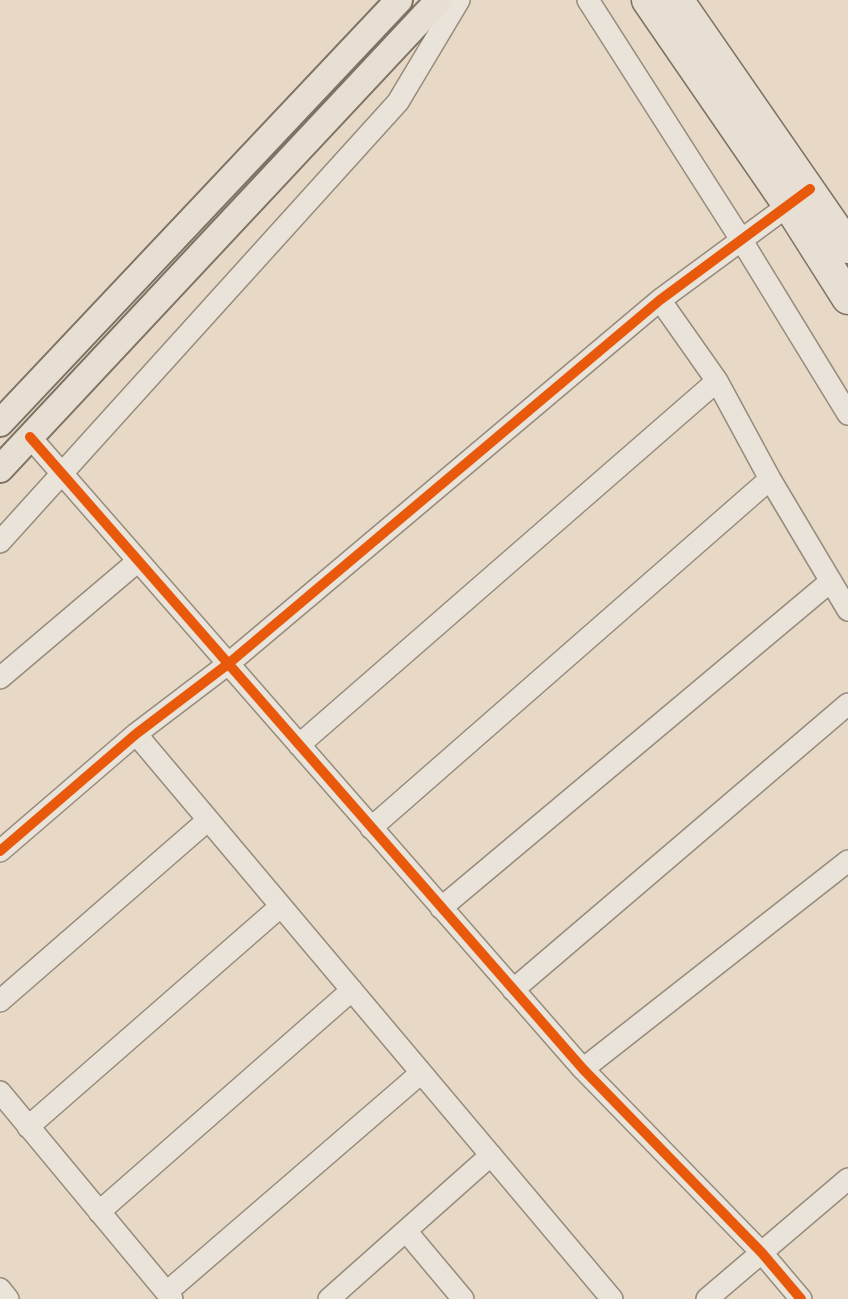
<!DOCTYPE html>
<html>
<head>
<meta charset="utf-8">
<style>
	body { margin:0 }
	canvas { display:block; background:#e7d9c5 }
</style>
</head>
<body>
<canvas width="848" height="1299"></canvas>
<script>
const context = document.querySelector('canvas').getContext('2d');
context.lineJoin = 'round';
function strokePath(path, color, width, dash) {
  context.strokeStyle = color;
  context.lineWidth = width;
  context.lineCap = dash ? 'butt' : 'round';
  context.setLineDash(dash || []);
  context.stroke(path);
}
const minor = new Path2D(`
	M 588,0 L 742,241 L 848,414
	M 660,300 L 717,381 L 770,479 L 848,610
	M 30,437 L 583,1069 L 762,1253 L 801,1299
	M 0,542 L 398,102 L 459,0
	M 0,678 L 138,561
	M 136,734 L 612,1299
	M 299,745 L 717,381
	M 371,828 L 770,479
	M 0,851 L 136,734 L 228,664 L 660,300 L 797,199
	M 441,908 L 831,581
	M 513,990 L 848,704
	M 0,1001 L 208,820
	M 583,1069 L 848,861
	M 0,1092 L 172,1299
	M 28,1127 L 281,906
	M 99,1212 L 352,990
	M 406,1231 L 463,1299
	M 0,1289 L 8,1299
	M 167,1292 L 421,1073
	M 329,1299 L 491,1155
	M 707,1299 L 848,1179`);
const major = new Path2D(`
	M 0,423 L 399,0
	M 0,469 L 439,0`);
const highway = new Path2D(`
	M 648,0 L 789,205 L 848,298
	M 677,0 L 848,247`);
strokePath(minor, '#968b7c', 24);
strokePath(major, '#7d7263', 30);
strokePath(highway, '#7d7263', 35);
strokePath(minor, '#eae3d9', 21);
strokePath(major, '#e7dfd3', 26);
strokePath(highway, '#e7dfd3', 32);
strokePath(new Path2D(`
	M 30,437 L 583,1069 L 762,1253 L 801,1299
	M 0,851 L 136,734 L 228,664 L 660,300 L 810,189`), '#e8590c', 10);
</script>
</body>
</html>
